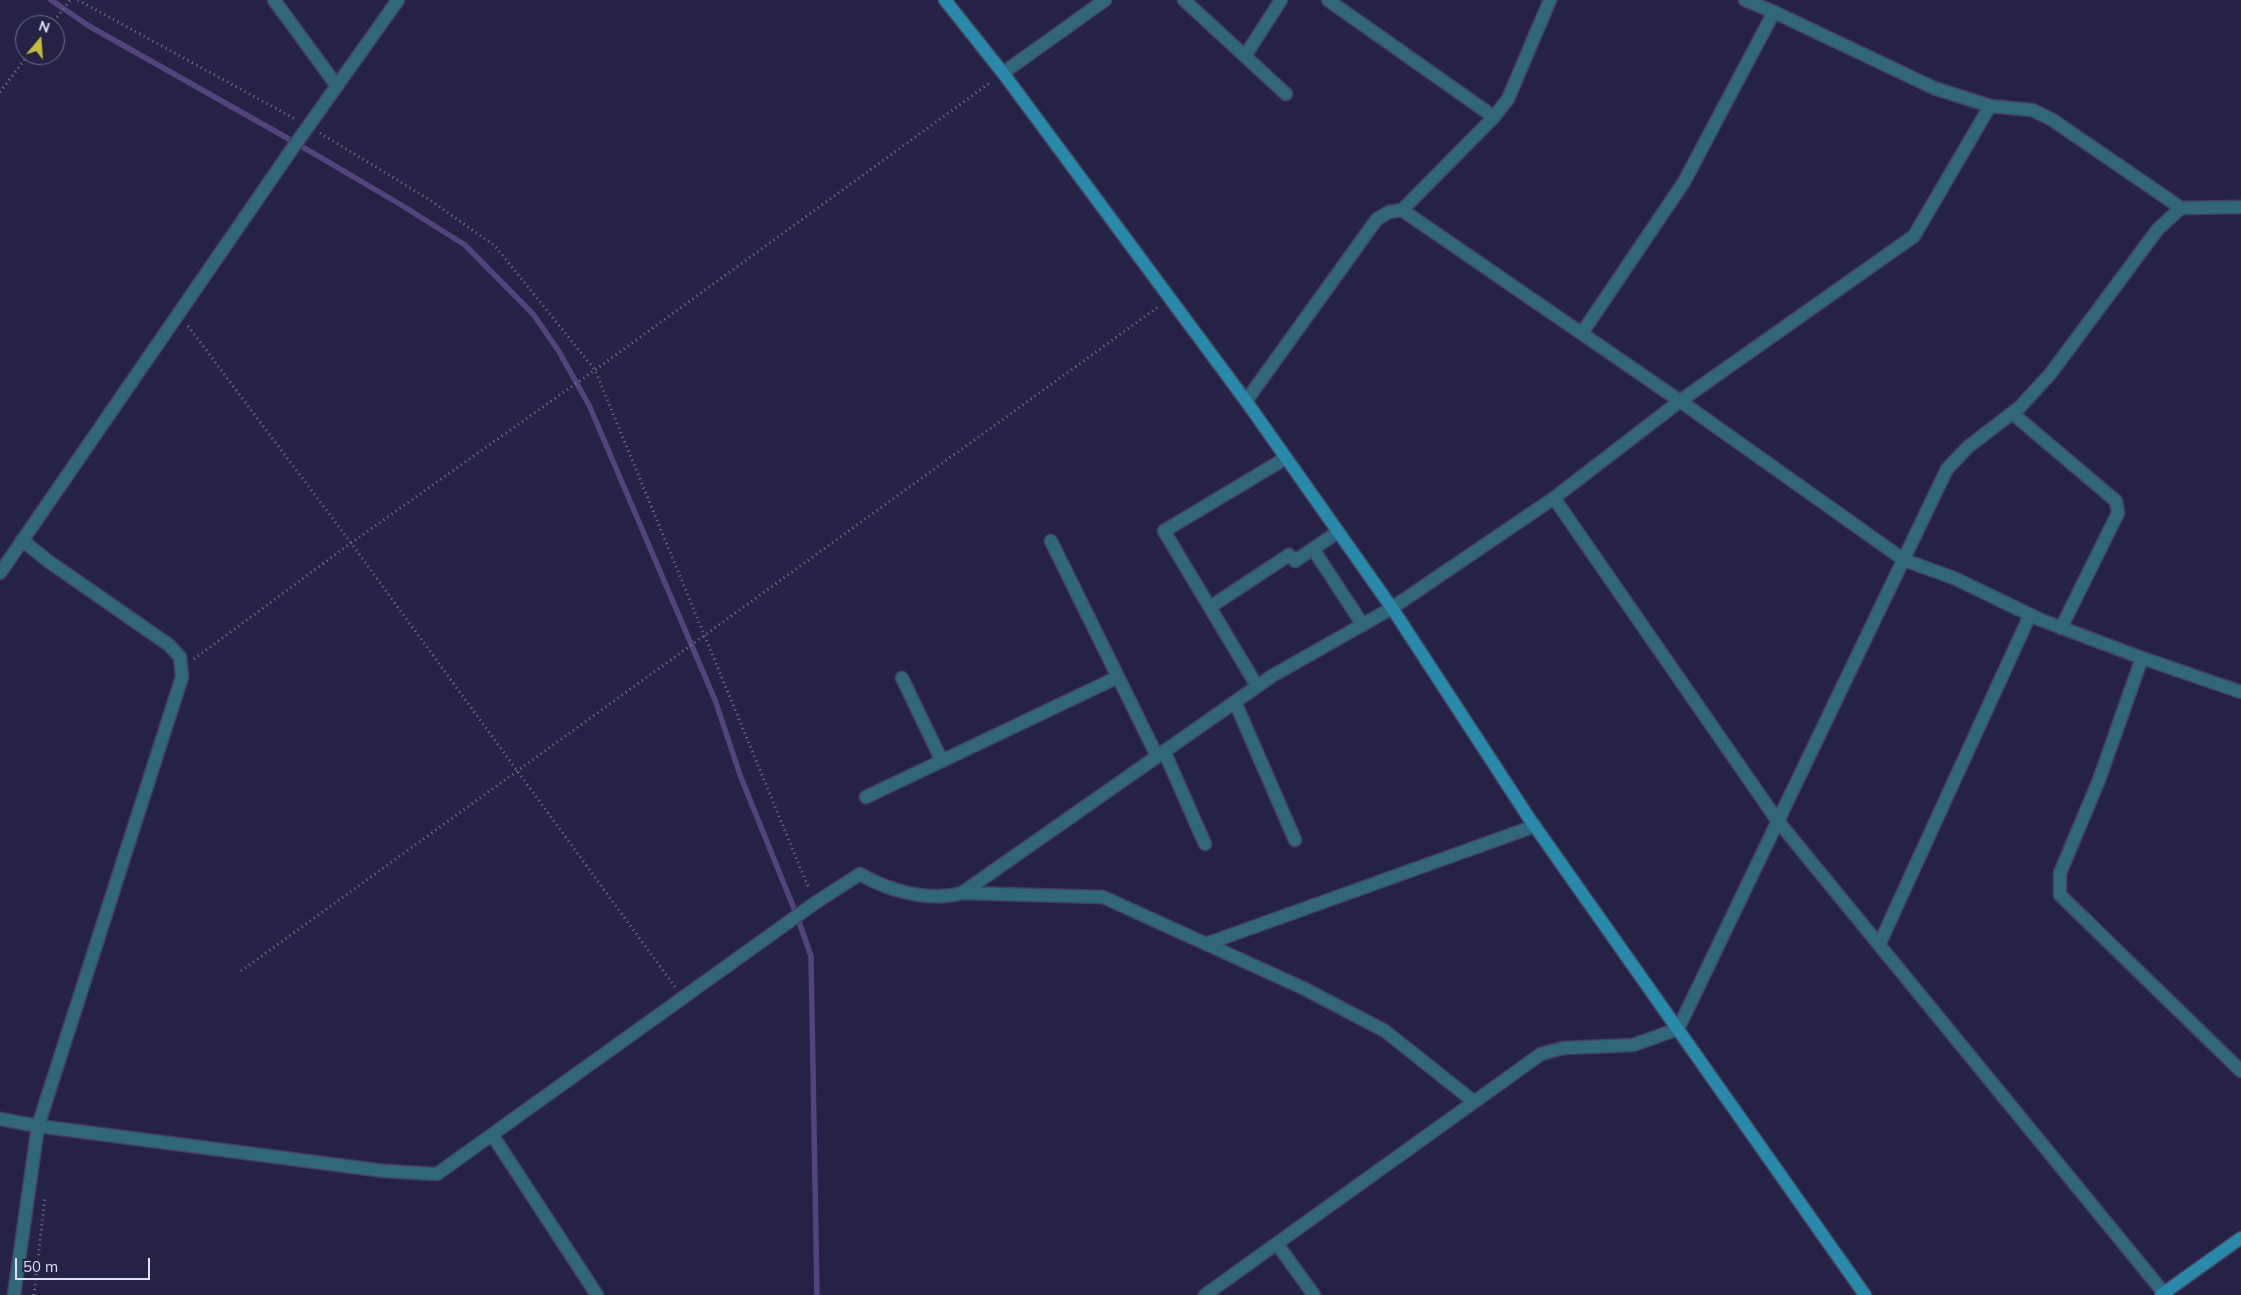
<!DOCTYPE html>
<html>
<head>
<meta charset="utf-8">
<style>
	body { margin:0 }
	#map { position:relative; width:2241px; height:1295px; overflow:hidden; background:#252245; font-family:Mulish,sans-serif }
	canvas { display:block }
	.north { position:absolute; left:15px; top:15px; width:50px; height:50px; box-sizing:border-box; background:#252245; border:1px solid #6f6e8c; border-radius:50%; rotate:18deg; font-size:14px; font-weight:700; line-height:20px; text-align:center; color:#dfdff6 }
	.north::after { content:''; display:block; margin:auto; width:18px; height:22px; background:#c6bc3c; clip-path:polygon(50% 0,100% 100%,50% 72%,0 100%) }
	.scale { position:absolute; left:15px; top:1258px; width:135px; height:22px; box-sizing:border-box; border:2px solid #dfdff6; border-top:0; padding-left:6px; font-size:15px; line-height:18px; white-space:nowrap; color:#dfdff6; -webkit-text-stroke:4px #252245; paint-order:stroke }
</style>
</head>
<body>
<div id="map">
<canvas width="2241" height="1295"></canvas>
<div class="north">N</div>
<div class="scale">50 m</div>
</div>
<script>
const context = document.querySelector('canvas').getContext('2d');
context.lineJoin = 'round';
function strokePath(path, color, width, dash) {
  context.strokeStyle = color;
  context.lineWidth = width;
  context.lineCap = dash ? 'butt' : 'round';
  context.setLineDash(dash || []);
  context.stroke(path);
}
strokePath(new Path2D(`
	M 51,0 L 89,26 L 296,143 L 403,206 L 465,245 L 533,314 L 558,350 L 589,405 L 715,700 L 740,775 L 797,916 L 811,956 L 817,1295`), '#53447d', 5.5);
const street = new Path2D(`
	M 274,0 L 337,86
	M 1184,0 L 1286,94
	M 1328,0 L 1494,117
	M 1745,0 L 1774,12 L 1934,88 L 1990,106 L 2032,110 L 2051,119 L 2181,208 L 2241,207
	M 1245,56 L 1281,0
	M 1003,73 L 1105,0
	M 1402,210 L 1680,401 L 1904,560 L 1954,578 L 2041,620 L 2142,658 L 2241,692
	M 1582,333 L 1684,182 L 1774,12
	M 1246,401 L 1377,219 L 1389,212 L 1402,210 L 1494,117 L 1508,99 L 1550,0
	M 2012,413 L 2116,501 L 2118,513 L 2061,628
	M 1554,498 L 1777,820 L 2164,1293
	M 1051,541 L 1157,756
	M 1313,549 L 1363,625
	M 0,573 L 292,149 L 398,0
	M 1210,607 L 1289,555 L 1295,561 L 1338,532
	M 2142,658 L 2099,780 L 2060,873 L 2060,895 L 2241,1071
	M 902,678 L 942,761
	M 1257,686 L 1164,531 L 1286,458
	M 1235,702 L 1295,840
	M 1164,751 L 1205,844
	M 866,797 L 1118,677
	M 962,893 L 1272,676 L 1392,608 L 1554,498 L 1680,401 L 1914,236 L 1990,106
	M 1206,944 L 1535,826
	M 1879,945 L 2030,615
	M 0,1119 L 38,1126 L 384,1171 L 437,1174 L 815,903 L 860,874 C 889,891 929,902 962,893 L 1103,897 L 1303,988 L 1385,1031 L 1473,1101
	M 493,1136 L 597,1295
	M 1277,1244 L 1314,1295
	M 14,1295 L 38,1126 L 182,677 L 180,657 L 169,645 L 48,561 L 22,540
	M 1205,1295 L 1541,1054 L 1563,1048 L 1633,1045 L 1678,1029 L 1947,469 L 1968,447 L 2020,407 L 2051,373 L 2158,229 L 2181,208`);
const secondary = new Path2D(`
	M 945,0 L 1003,73 L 1246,401 L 1392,608 L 1529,818 L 1865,1295
	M 2161,1295 L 2241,1238`);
strokePath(street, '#434061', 15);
strokePath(secondary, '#434061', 15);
strokePath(new Path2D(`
	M 78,0 L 295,119
	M 51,25 L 70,0
	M 0,92 L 28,55
	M 320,133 L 430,200 L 495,246 L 595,370 L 809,889
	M 188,326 L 351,543 L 675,987
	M 194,659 L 351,543 L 595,370 L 991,82
	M 241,971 L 1158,307
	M 34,1295 L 45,1196`), '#777693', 3, [1, 4]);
strokePath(street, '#30677a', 12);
strokePath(secondary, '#2889a9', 12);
</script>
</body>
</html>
